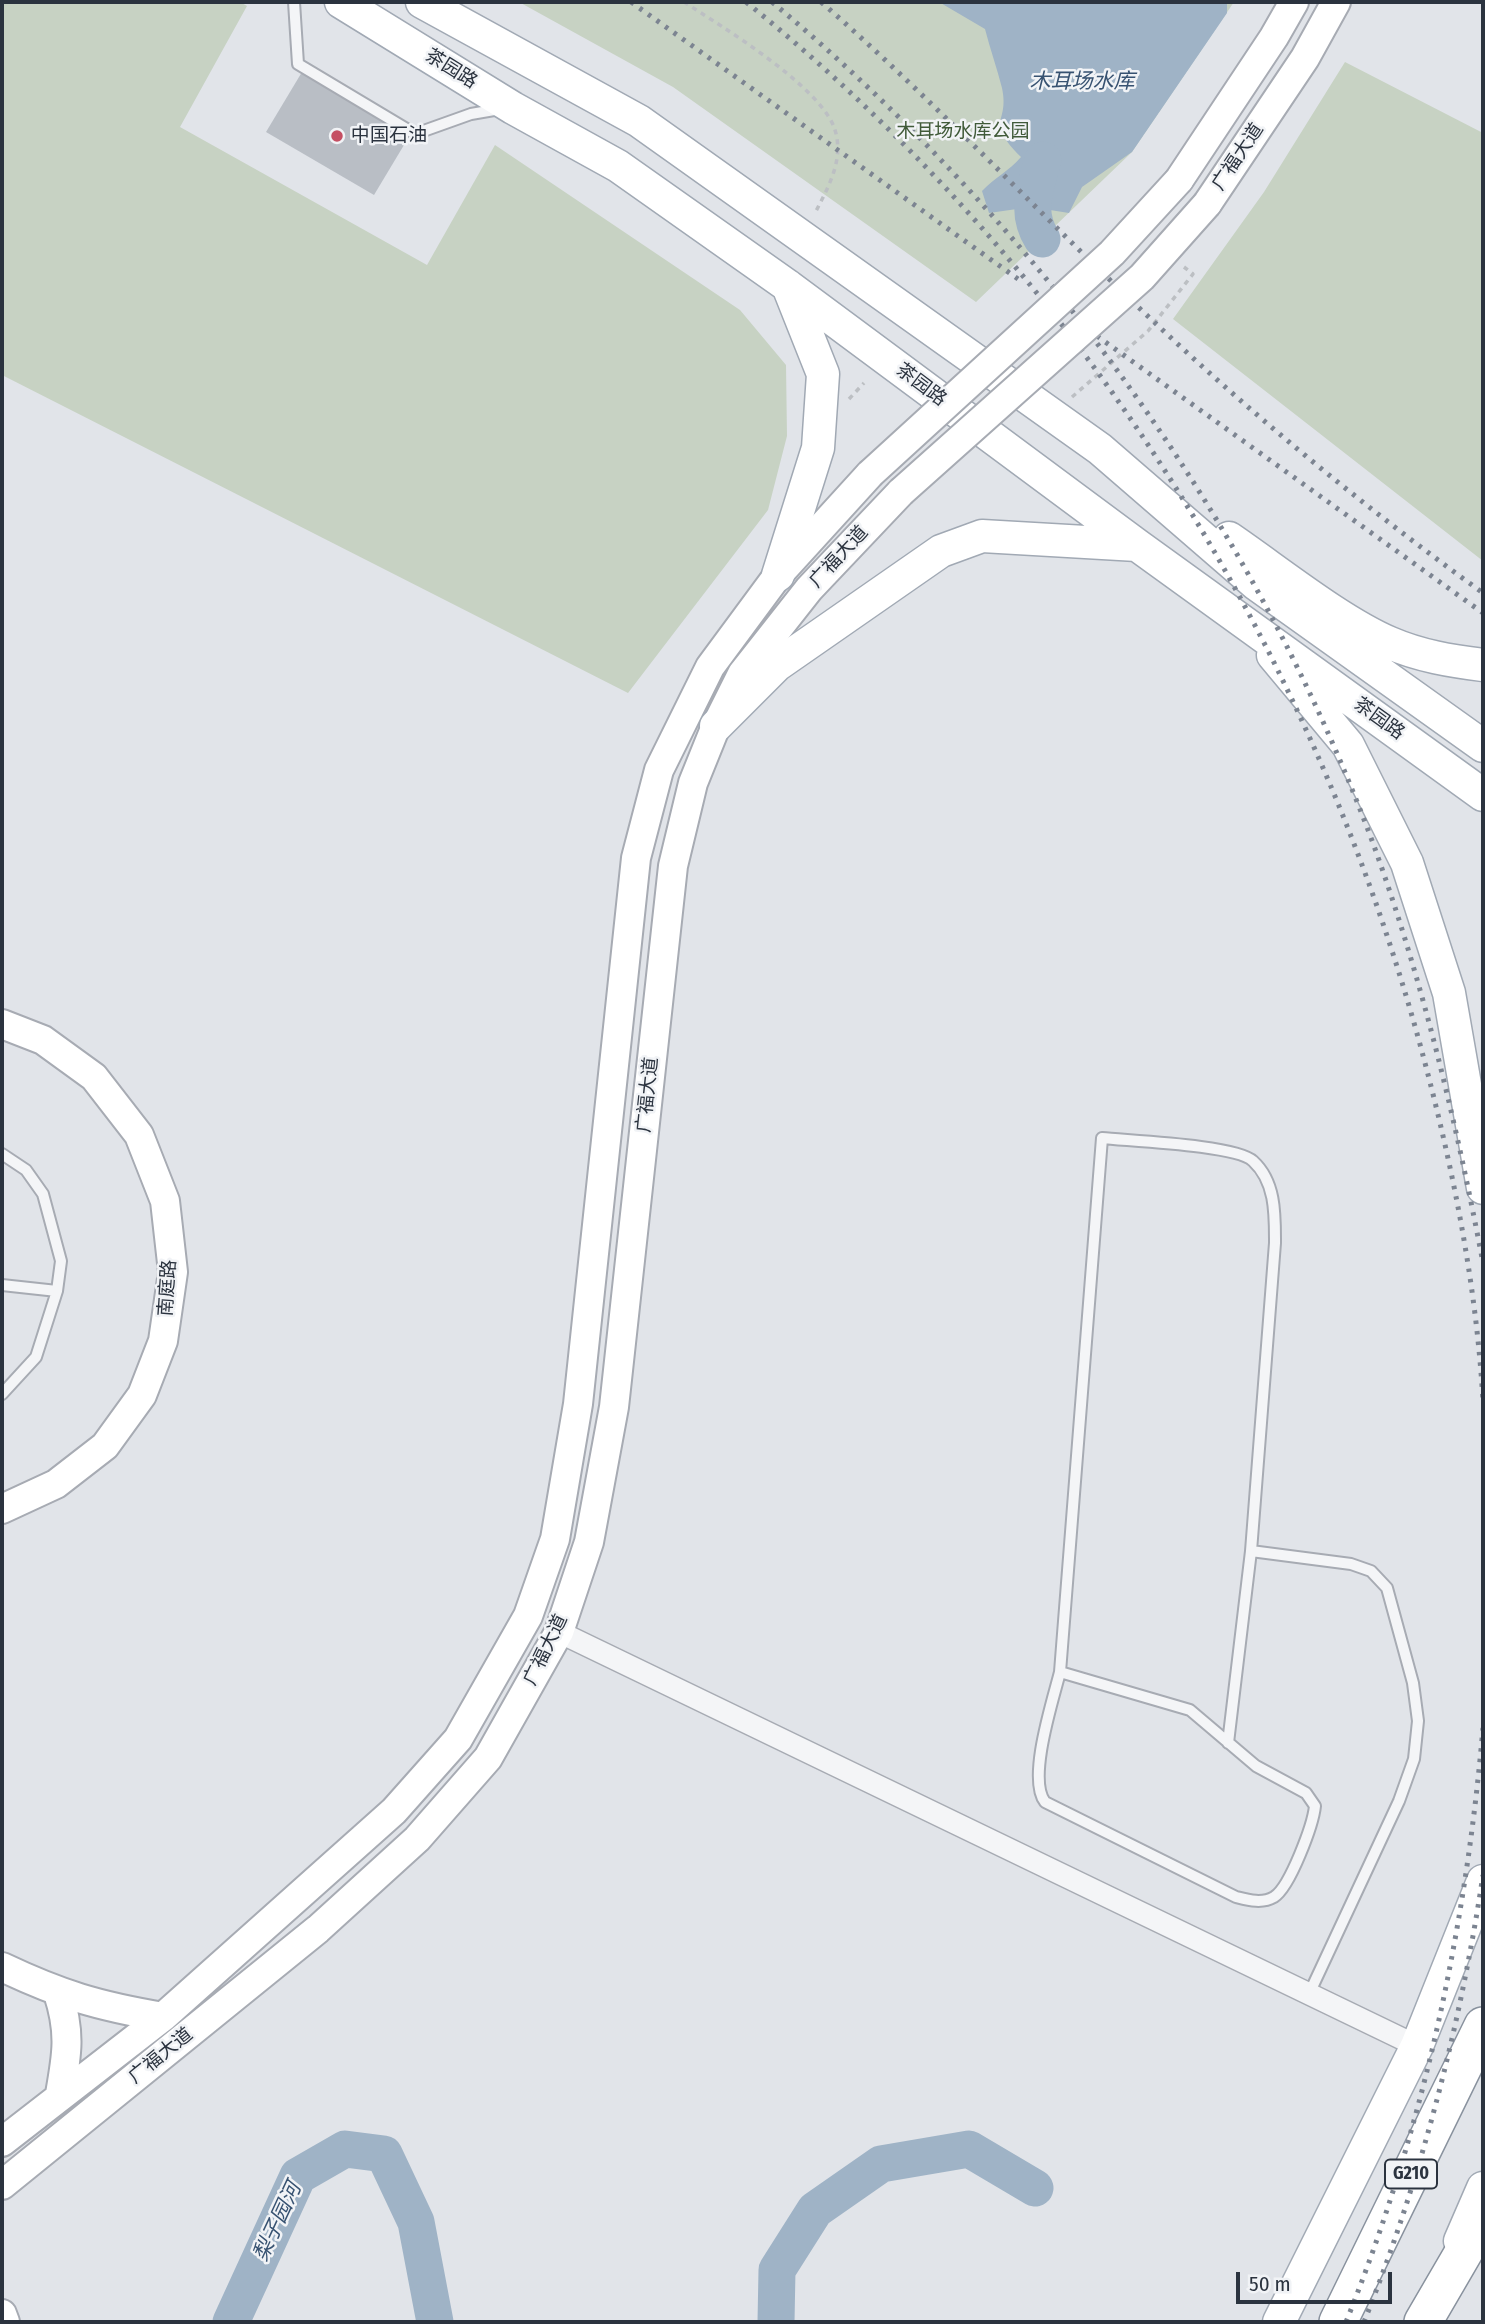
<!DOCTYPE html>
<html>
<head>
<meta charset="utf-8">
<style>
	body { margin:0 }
	#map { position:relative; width:1485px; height:2324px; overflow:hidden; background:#e1e4e9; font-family:"Fira Sans Condensed",sans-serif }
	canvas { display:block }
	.frame { position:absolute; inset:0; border:4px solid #2b333f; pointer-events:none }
	.scale { position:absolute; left:1236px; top:2272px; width:156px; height:32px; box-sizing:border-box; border:4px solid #2b333f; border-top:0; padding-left:9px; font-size:21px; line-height:24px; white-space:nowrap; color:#2b333f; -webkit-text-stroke:5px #f1f3f6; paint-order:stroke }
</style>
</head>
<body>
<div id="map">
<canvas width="1485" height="2324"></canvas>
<div class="frame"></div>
<div class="scale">50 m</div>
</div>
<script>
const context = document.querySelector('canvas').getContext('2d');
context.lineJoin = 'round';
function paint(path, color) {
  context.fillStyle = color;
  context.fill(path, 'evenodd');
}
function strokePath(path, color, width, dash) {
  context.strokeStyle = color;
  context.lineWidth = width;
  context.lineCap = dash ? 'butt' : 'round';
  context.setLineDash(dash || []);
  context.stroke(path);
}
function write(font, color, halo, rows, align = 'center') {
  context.font = font + ' "Fira Sans Condensed","Noto Sans SC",sans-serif';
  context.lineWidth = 5;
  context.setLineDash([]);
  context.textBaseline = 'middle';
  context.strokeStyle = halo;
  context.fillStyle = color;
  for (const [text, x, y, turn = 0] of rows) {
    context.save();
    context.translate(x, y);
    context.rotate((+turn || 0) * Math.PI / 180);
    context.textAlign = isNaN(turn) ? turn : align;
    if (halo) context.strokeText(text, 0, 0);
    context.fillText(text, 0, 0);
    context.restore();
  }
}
paint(new Path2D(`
	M 2,2 L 240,2 L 247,6 L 180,127 L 427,265 L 495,145 L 740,310 L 786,365 L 787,436 L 768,510 L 628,693 L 2,375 Z
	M 519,2 L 1234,2 L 1132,152 L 976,302 L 673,87 Z
	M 1345,62 L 1483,133 L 1483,561 L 1173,319 L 1264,192 Z`), '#c7d2c3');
paint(new Path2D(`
	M 939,2 L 1227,2 L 1227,13 L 1132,152 L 1082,187 L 1069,213 L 1031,207 L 989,213 L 982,191 C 994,178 1009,171 1021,157 C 983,118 1010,126 1002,88 C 997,68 990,49 985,29 Z`), '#9fb3c6');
strokePath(new Path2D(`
	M 1042,239 C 1025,212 1035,189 1043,160
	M 231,2322 L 298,2176 L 345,2149 L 384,2154 L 416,2222 L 435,2322
	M 776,2322 L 777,2270 L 815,2210 L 881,2164 L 969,2149 L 1035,2188`), '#9fb3c6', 37);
paint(new Path2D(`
	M 302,72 L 410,135 L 374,195 L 266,132 Z`), '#b9bec5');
const lane = new Path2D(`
	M 294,2 L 298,64 L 415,134 L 471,114 L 500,109
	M 2,1154 L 26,1170 L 43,1194 L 61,1261 L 57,1291 L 36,1357 L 2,1394
	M 2,1285 L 57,1291
	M 1251,1551 L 1351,1564 L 1371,1571 L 1387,1588 L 1413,1683 L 1418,1721 L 1414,1759 L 1399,1801 L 1309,1994
	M 1060,1672 L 1102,1138 C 1130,1141 1236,1145 1253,1161 C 1276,1182 1275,1215 1275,1243 L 1251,1551 L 1228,1743
	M 1060,1672 L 1190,1710 L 1256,1766 L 1306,1793 L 1315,1806 C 1313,1825 1290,1887 1274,1897 C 1262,1904 1248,1900 1236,1897 L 1045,1802 C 1027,1779 1053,1700 1060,1672 Z`);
const street = new Path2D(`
	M 559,1632 L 1417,2046`);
const secondary = new Path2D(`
	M 1179,180 L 1274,37 L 1294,2
	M 1207,204 L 1305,58 L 1336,2
	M 2,1024 L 43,1040 L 94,1077 L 139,1135 L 165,1201 L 173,1272 L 163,1341 L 142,1395 L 105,1446 L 56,1484 L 2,1509
	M 2,1967 C 61,1995 98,2006 163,2017
	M 58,1993 C 71,2032 67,2055 60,2094
	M 2,2142 L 163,2017 L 394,1811 L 458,1739 L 528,1616 L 555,1539 L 578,1404 L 636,858 L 659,770 L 710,667 L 778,575 L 870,474
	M 2,2185 L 318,1929 L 417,1839 L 488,1758 L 559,1632 L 589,1542 L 614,1407 L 673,866 L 693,783 L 716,726 L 742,674 L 809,589 L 901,492
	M 2,2314 L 5,2322`);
const primary = new Path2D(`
	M 341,2 L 513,108 L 618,166 L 788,286 L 1137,545 L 1483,795
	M 422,2 L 639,121 L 1100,449 L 1256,584 L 1483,746
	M 1229,538 C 1276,570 1339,621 1390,643 C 1420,656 1451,661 1483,665
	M 778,575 L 818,448 L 823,374 L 788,286
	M 1273,655 L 1348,745 L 1407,863 L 1449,993 L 1483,1188
	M 716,726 L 777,665 L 941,551 L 982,536 L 1137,545
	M 1460,2241 L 1483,2188
	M 1279,2322 L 1417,2046 L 1483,1881`);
const highway = new Path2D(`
	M 1338,2322 L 1483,2026
	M 1423,2322 L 1483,2219`);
strokePath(lane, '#a7abb3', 14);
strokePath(street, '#a7abb3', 24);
strokePath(secondary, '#a7abb3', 32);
strokePath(primary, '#a1a9b4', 35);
strokePath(highway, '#89929e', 40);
strokePath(new Path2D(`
	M 684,2 C 721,26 822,87 835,130 C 844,159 829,186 816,211
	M 1072,397 L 1148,331 L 1193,274 L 1184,267
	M 849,399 L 864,383`), '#bcbfc3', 3.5, [5, 5]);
strokePath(lane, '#f4f5f7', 10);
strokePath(street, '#f4f5f7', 21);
strokePath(secondary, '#fff', 28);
strokePath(primary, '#fff', 32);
strokePath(highway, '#fff', 37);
strokePath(new Path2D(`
	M 631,2 L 1018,279
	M 746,2 C 1076,268 1310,640 1421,1048 C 1452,1163 1476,1282 1483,1401
	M 772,2 C 1038,224 1254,520 1374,846 C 1423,982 1456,1121 1483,1263
	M 821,2 C 937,103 1041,216 1153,321 C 1257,419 1367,509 1483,593
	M 1097,336 L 1483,613
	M 1346,2322 C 1423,2131 1465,1933 1483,1728
	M 1364,2322 C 1421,2179 1460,2028 1483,1875`), '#7c8491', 5, [3.5, 7]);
const secondaryBridge = new Path2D(`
	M 870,474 L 1112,253 L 1179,180
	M 901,492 L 1142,277 L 1207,204`);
strokePath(secondaryBridge, '#a7abb3', 32, []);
strokePath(secondaryBridge, '#fff', 28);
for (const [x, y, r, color] of [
	[337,136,7,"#c54f63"]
]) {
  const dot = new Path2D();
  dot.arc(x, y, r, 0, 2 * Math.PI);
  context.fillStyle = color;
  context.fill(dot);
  strokePath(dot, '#f1f3f6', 2.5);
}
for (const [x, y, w] of [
	[1411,2174,52]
]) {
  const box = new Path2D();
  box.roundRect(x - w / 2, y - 14.5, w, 29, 5);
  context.fillStyle = '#f1f3f6';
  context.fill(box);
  strokePath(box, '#2b333f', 2);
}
write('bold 18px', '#2b333f', null, [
	["G210",1411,2174]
]);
write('19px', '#2b333f', '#f1f3f6', [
	["茶园路",451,69,32],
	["广福大道",1238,157,-56],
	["茶园路",921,385,37],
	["广福大道",839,557,-47],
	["茶园路",1379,719,36],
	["广福大道",648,1095,-84],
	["南庭路",168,1288,-86],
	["广福大道",546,1650,-64],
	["广福大道",161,2056,-39]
]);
write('19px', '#405a39', '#f1f3f6', [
	["木耳场水库公园",963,132]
]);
write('19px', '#2b333f', '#f1f3f6', [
	["中国石油",351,136]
], 'left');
write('italic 21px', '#375271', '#f1f3f6', [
	["木耳场水库",1082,82],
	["梨子园河",278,2222,-65]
]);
</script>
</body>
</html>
